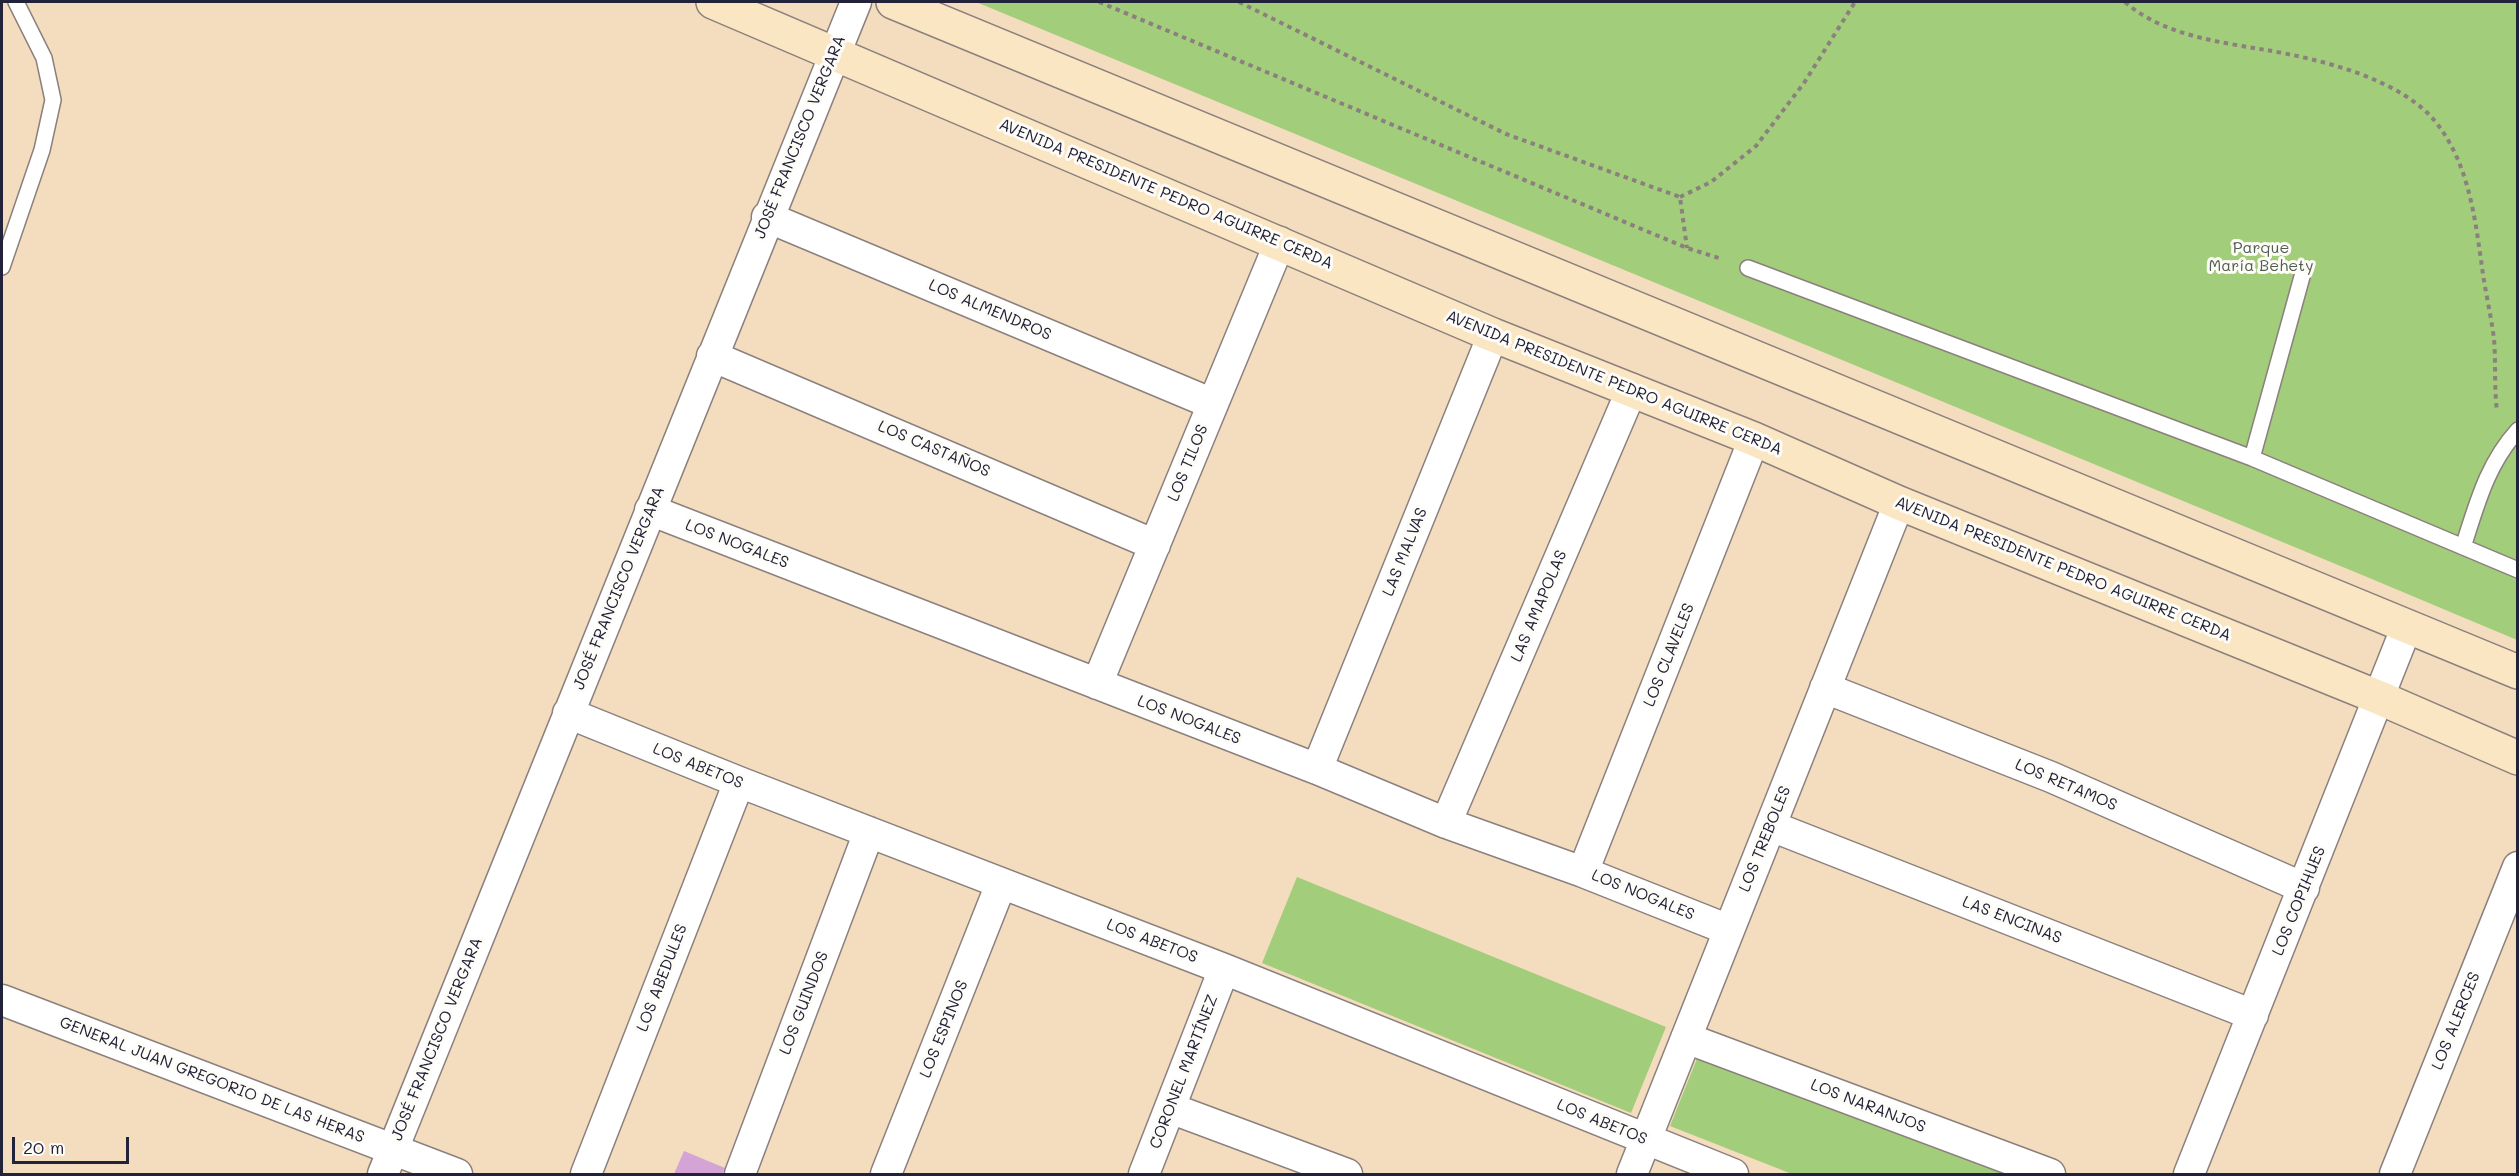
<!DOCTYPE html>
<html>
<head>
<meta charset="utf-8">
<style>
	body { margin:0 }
	#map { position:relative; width:2519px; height:1176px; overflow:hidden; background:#f4ddbf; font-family:Mali,sans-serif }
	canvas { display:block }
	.frame { position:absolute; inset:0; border:3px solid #22223b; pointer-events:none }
	.scale { position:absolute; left:12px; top:1137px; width:117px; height:27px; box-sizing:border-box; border:3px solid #22223b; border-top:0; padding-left:8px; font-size:18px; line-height:21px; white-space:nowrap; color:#22223b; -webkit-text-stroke:4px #fdfcf7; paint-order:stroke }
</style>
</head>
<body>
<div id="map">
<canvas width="2519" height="1176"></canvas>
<div class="frame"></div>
<div class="scale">20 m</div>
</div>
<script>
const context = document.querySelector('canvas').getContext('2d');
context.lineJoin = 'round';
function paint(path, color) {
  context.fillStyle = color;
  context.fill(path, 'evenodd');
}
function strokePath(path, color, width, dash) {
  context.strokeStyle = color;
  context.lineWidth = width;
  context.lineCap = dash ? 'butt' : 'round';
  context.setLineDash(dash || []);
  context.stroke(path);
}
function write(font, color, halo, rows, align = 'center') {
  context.font = font + ' Mali,sans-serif';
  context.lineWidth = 6;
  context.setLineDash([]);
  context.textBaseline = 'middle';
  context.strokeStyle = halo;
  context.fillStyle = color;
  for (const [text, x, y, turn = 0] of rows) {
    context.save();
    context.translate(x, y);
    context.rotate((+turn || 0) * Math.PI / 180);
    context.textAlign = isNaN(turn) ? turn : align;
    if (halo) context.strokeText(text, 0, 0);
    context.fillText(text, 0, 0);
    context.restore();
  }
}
paint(new Path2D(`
	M 976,2 L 2517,2 L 2517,640 L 2367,577 Z
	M 1297,877 L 1666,1027 L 1631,1113 L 1262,963 Z
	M 1700,1051 L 2012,1174 L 1792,1174 L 1670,1126 Z`), '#a2cd7a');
paint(new Path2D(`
	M 684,1151 L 725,1168 L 722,1174 L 674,1174 Z`), '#d3a4d5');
const service = new Path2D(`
	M 2,267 L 42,150 L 53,100 L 44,58 L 16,2
	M 1748,268 L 2252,458 L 2518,570
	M 2252,458 L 2303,273
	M 2463,547 C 2477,504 2487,464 2518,430`);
const minor = new Path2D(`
	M 767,217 L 1213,404
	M 712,356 L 1155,545
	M 650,510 L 1317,769 L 1446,823 L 1583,872 L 1729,930
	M 1097,684 L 1280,242
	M 1825,688 L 2051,777 L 2304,888
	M 568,713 L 739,782 L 1224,969 L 1733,1174
	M 1317,769 L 1493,335
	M 1446,823 L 1632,389
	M 1771,826 L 2253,1015
	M 1583,872 L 1754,439
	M 2,1000 L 457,1174
	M 1686,1038 L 2050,1174
	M 1170,1108 L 1347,1174
	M 383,1174 L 856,2
	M 586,1174 L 739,782
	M 740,1174 L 869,832
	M 886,1174 L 1001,884
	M 1144,1174 L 1224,969
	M 1632,1174 L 1899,503
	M 2189,1174 L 2407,626
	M 2395,1174 L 2518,867`);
const secondary = new Path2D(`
	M 713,2 L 1493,335 L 1754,439 L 1899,503 L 2380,698 L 2518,758
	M 893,2 L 2518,672`);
strokePath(service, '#8b807d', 18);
strokePath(minor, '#8b807d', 33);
strokePath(secondary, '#8b807d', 36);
strokePath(new Path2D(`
	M 1099,2 L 1687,248 L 1722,259
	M 1239,2 L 1506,134 L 1680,197 L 1687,248
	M 2125,2 C 2162,35 2219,42 2266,50 C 2319,59 2404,79 2438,125 C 2469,166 2475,218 2482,267 C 2485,291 2491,315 2494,339 C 2496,363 2494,387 2497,411
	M 1680,197 L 1711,182 L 1756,146 L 1804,83 L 1855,2`), '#8b807d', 4, [4.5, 4.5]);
strokePath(service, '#fff', 15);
strokePath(minor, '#fff', 30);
strokePath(secondary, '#fbe6c4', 33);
write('16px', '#22223b', '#fdfcf7', [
	["JOSÉ FRANCISCO VERGARA",800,137,-68],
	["AVENIDA PRESIDENTE PEDRO AGUIRRE CERDA",1166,194,23],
	["LOS ALMENDROS",990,310,23],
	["AVENIDA PRESIDENTE PEDRO AGUIRRE CERDA",1614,383,22],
	["LOS CASTAÑOS",934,449,23],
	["LOS TILOS",1188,463,-68],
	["LOS NOGALES",737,544,21],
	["LAS MALVAS",1405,552,-68],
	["AVENIDA PRESIDENTE PEDRO AGUIRRE CERDA",2063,569,22],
	["JOSÉ FRANCISCO VERGARA",619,588,-68],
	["LAS AMAPOLAS",1539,606,-67],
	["LOS CLAVELES",1669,655,-68],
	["LOS NOGALES",1189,720,21],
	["LOS ABETOS",698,766,22],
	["LOS RETAMOS",2066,785,23],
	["LOS TREBOLES",1765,839,-68],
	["LOS NOGALES",1643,895,22],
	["LOS COPIHUES",2299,901,-68],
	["LAS ENCINAS",2012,920,21],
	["LOS ABETOS",1152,941,21],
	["LOS ABEDULES",662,978,-69],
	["LOS GUINDOS",804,1003,-69],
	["LOS ALERCES",2456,1021,-68],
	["LOS ESPINOS",944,1029,-68],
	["JOSÉ FRANCISCO VERGARA",437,1039,-68],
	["CORONEL MARTÍNEZ",1184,1072,-69],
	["GENERAL JUAN GREGORIO DE LAS HERAS",212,1080,21],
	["LOS NARANJOS",1868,1106,21],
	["LOS ABETOS",1602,1122,22]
]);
write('16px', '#4f5e51', '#fdfcf7', [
	["Parque",2261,248],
	["María Behety",2261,266]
]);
</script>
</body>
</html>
